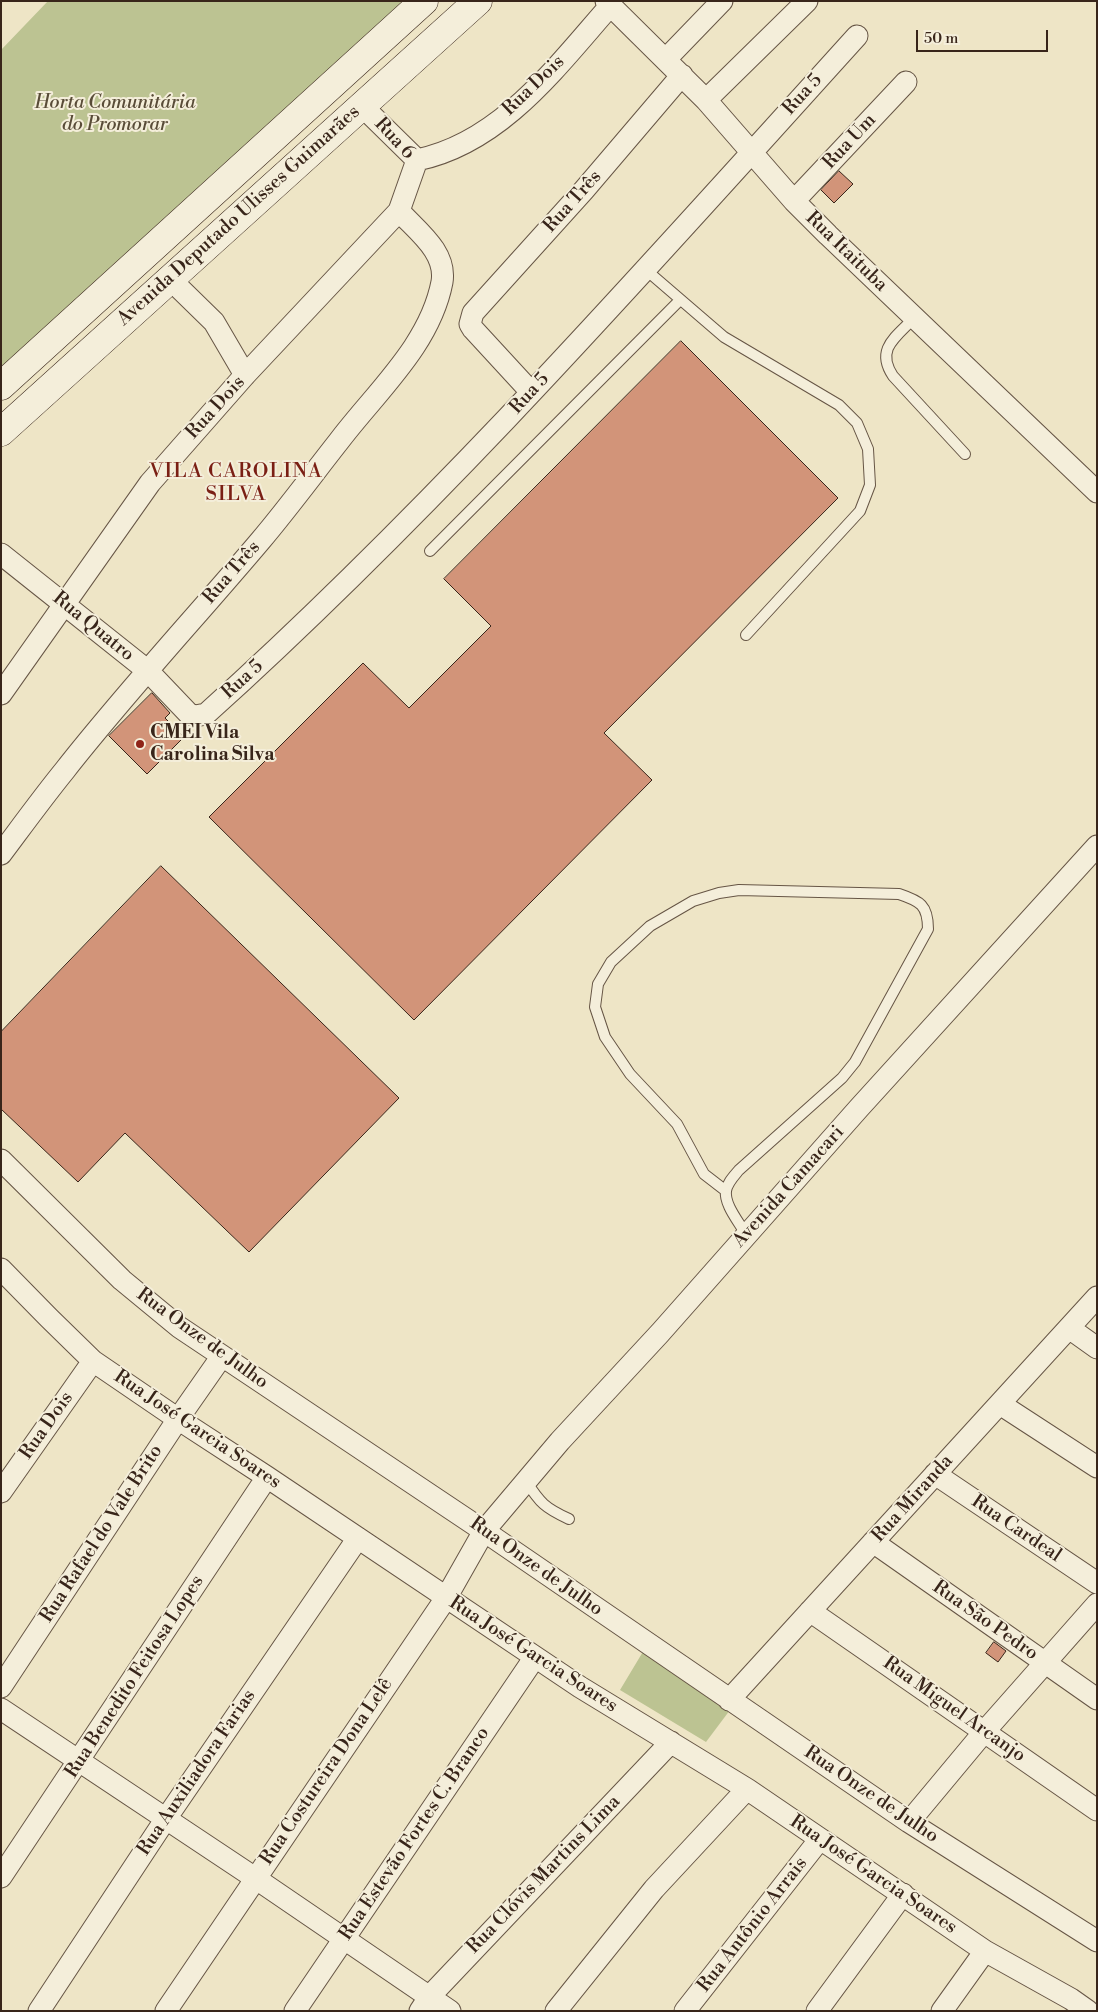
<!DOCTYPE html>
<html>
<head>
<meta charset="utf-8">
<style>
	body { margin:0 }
	#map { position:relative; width:1098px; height:2012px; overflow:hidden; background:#eee5c6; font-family:"Libre Bodoni",serif }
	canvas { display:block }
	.frame { position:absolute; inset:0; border:2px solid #38251a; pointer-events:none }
	.scale { position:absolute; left:916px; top:30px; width:132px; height:22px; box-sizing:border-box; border:2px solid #38251a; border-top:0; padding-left:6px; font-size:15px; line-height:18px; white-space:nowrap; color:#38251a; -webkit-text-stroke:4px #f4eeda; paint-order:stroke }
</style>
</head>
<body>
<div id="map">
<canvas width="1098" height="2012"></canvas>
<div class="frame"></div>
<div class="scale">50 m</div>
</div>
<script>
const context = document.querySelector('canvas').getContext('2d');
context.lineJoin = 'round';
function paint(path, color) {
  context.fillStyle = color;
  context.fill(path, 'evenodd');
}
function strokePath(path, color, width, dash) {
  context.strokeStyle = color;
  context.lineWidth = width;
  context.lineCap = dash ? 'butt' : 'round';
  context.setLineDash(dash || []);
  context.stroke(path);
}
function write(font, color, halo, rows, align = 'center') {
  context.font = font + ' "Libre Bodoni",serif';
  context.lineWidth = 4;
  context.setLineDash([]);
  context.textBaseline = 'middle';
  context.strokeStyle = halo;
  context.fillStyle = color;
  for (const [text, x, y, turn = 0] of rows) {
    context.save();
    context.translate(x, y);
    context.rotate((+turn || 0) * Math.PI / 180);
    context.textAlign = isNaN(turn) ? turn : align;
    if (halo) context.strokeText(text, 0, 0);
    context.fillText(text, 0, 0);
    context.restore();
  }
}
paint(new Path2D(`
	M 48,1 L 399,1 L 403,4 L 1,372 L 1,50 Z
	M 644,1650 L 730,1710 L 706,1742 L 620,1690 Z`), '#bcc392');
const building = new Path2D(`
	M 839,171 L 853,184 L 834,203 L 821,190 Z
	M 681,341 L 838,498 L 604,733 L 652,780 L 414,1020 L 209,817 L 363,663 L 409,708 L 491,626 L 444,579 Z
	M 152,693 L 170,713 L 165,718 L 184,737 L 147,774 L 109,736 Z
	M 161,866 L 399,1098 L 249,1252 L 125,1133 L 78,1182 L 1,1109 L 1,1032 Z
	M 994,1642 L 1006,1651 L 998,1662 L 986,1653 Z`);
paint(building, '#d29479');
strokePath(building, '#38251a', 1);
const lane = new Path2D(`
	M 645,269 L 724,337 L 839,405 L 857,423 L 868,449 L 870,485 L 860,511 L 746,635
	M 914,318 C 896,337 875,349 893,376 L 965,454
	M 430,551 L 680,300
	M 726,1191 L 704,1174 L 677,1124 L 630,1074 L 605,1037 L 595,1007 L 598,984 L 611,962 L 650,926 L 693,901 L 719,893 L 739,890 L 899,894 C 920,901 928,905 928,929 L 855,1062 L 842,1078 L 739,1170 C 734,1176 727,1183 726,1191 C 724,1205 740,1223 746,1235
	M 526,1481 C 540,1503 545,1508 569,1519`);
const street = new Path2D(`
	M 606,1 L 706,100 L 794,201 L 828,235 L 1097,492
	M 666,59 L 722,1
	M 706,100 L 807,1
	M 361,105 L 417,160
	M 417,160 C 501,143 557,66 610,6
	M 794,201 L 906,82
	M 170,279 L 214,322 L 245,375
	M 531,392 L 473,329 L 470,324 L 473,313 L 584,190 L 682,75
	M 1,554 L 148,671 L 189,714 L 195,716 L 206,714 C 439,504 647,268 857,36
	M 1,694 L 150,483 L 245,375 L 399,211 L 417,160
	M 1,854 C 22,826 43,797 65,770 C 127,691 196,617 261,540 C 288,508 313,474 339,441 C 376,392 430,345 442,282 C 447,252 417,231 399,211
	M 1,1160 L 122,1280 L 179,1327 L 484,1531 L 909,1822 L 1097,1941
	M 1,1269 L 49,1318 L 93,1361 L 178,1419 L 267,1477 L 580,1687 L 747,1789 L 985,1951 L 1071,1999 L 1088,2011
	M 1069,1328 L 1097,1348
	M 1000,1404 L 1097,1467
	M 935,1474 L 1097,1583
	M 1,1492 L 93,1361
	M 873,1542 L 1097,1699
	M 810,1611 L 1097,1810
	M 1,1687 L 178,1419 L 222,1356
	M 729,1700 L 1097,1297
	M 1,1709 L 255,1878 L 450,2011
	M 909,1822 L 984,1732 L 1097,1604
	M 1,1877 L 267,1477
	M 39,2011 L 165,1820 L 358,1538
	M 166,2011 L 446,1598 L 484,1531 L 560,1441 L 660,1333 L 859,1108 L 1097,846
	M 295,2011 L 535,1657
	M 420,2011 L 430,1996 L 671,1742
	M 556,2011 L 654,1889 L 747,1789
	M 685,2011 L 820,1839
	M 817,2011 L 903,1894
	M 942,2011 L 985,1951`);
const secondary = new Path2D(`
	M 1,386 L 424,1
	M 1,432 L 478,1`);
strokePath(lane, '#665545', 12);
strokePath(street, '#665545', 23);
strokePath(secondary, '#38251a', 29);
strokePath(lane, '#f4eeda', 10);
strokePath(street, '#f4eeda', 21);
strokePath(secondary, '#f4eeda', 28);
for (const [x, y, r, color] of [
	[140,744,5,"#8f2418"]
]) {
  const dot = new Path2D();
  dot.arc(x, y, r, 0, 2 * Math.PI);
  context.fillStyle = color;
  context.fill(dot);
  strokePath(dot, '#f4eeda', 2);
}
write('19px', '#38251a', '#f4eeda', [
	["Rua Dois",534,86,-44],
	["Rua 5",803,95,-48],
	["Rua 6",394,139,47],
	["Rua Um",850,142,-47],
	["Rua Três",573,202,-48],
	["Avenida Deputado Ulisses Guimarães",239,216,-42],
	["Rua Itaituba",846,252,44],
	["Rua 5",530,394,-48],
	["Rua Dois",216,408,-48],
	["Rua Três",232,573,-49],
	["Rua Quatro",93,627,39],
	["Rua 5",243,680,-42],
	["Avenida Camacari",789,1187,-48],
	["Rua Onze de Julho",202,1339,36],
	["Rua Dois",47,1426,-55],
	["Rua José Garcia Soares",197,1430,34],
	["Rua Miranda",913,1499,-48],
	["Rua Cardeal",1016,1529,34],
	["Rua Rafael do Vale Brito",102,1534,-57],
	["Rua Onze de Julho",536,1567,35],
	["Rua São Pedro",985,1621,35],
	["Rua José Garcia Soares",533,1655,33],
	["Rua Benedito Feitosa Lopes",135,1677,-57],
	["Rua Miguel Arcanjo",954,1710,35],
	["Rua Costureira Dona Lelê",327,1772,-56],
	["Rua Auxiliadora Farias",197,1773,-56],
	["Rua Onze de Julho",871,1795,34],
	["Rua Estevão Fortes C. Branco",415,1834,-56],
	["Rua Clóvis Martins Lima",544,1875,-46],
	["Rua José Garcia Soares",873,1875,34],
	["Rua Antônio Arrais",753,1925,-52]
]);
write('italic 19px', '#594c38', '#f4eeda', [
	["Horta Comunitária",115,103],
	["do Promorar",115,125]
]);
write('bold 19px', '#38251a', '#f4eeda', [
	["CMEI Vila",150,733],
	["Carolina Silva",150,755]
], 'left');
context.letterSpacing = '1px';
write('20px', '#7a1f14', '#f4eeda', [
	["VILA CAROLINA",236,472],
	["SILVA",236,495]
]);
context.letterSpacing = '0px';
</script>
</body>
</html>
